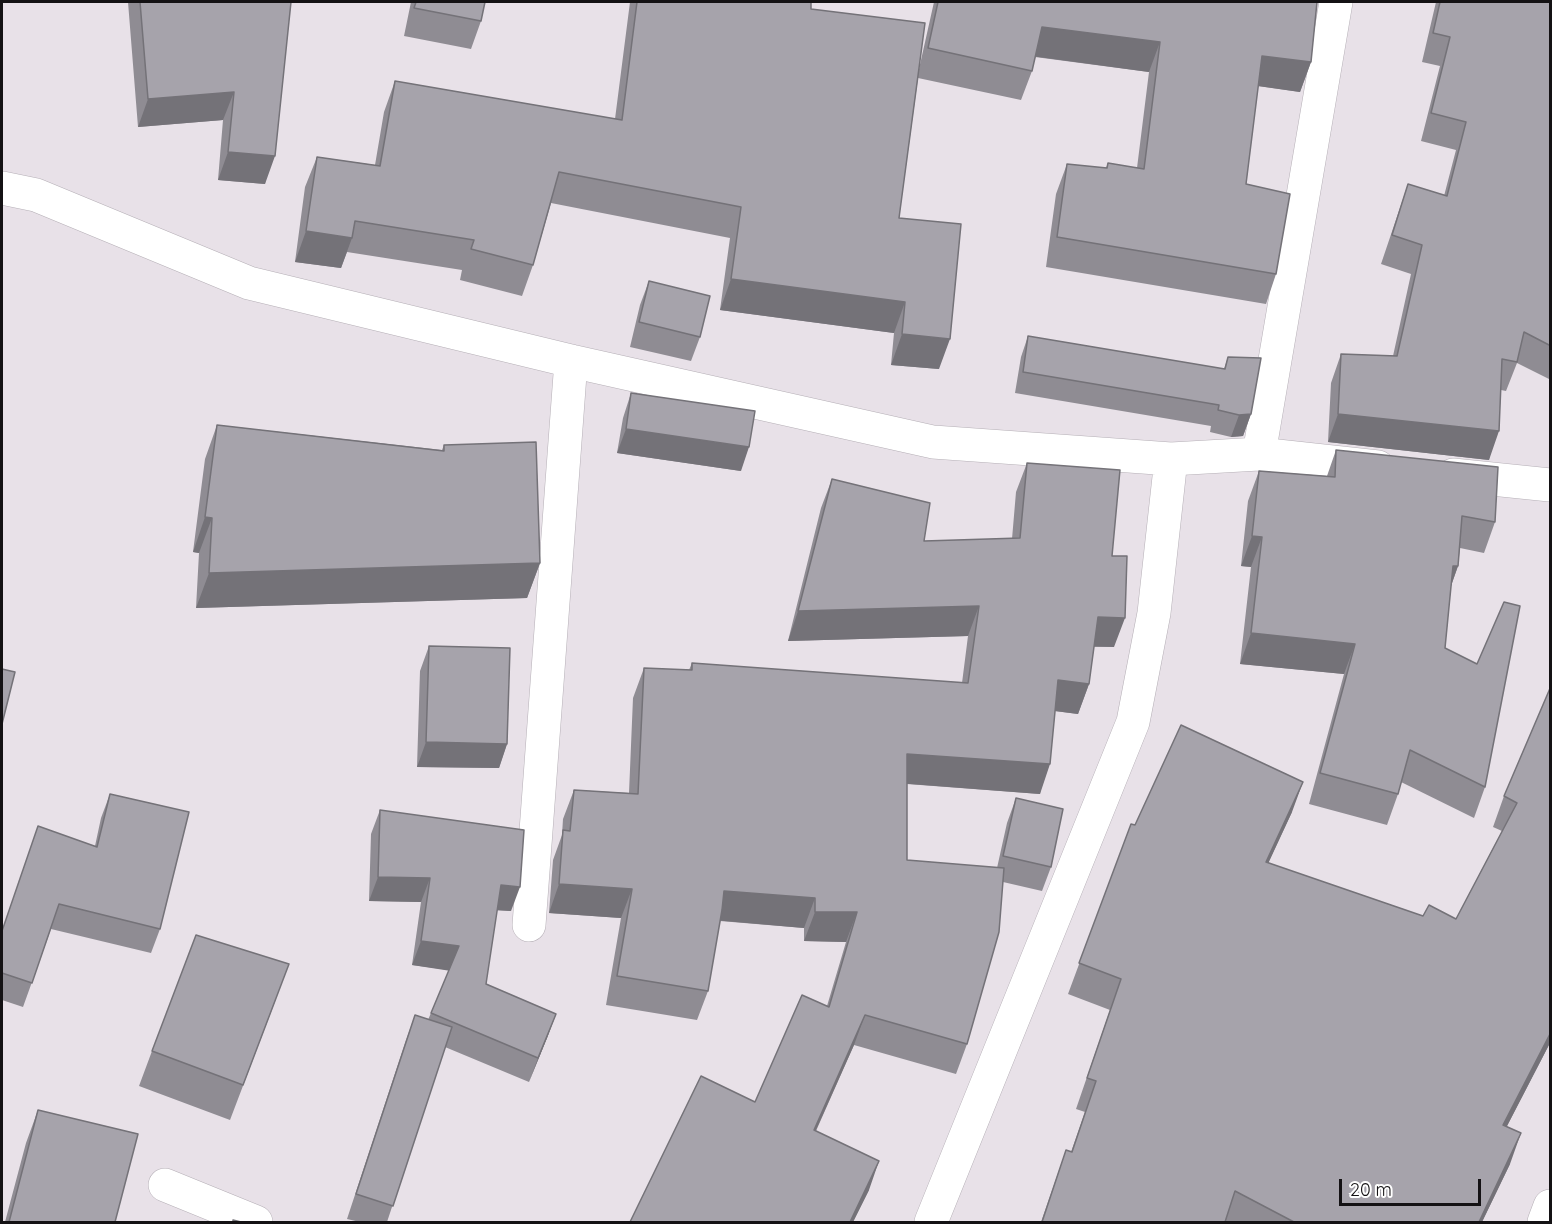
<!DOCTYPE html>
<html>
<head>
<meta charset="utf-8">
<style>
	body { margin:0 }
	#map { position:relative; width:1552px; height:1224px; overflow:hidden; background:#e8e1e8; font-family:Quicksand,sans-serif }
	canvas { display:block }
	.frame { position:absolute; inset:0; border:3px solid #141214; pointer-events:none }
	.scale { position:absolute; left:1339px; top:1179px; width:142px; height:27px; box-sizing:border-box; border:3px solid #141214; border-top:0; padding-left:8px; font-size:18px; line-height:21px; white-space:nowrap; color:#141214; -webkit-text-stroke:4px #fff; paint-order:stroke }
</style>
</head>
<body>
<div id="map">
<canvas width="1552" height="1224"></canvas>
<div class="frame"></div>
<div class="scale">20 m</div>
</div>
<script>
const context = document.querySelector('canvas').getContext('2d');
context.lineJoin = 'round';
function strokePath(path, color, width, dash) {
  context.strokeStyle = color;
  context.lineWidth = width;
  context.lineCap = dash ? 'butt' : 'round';
  context.setLineDash(dash || []);
  context.stroke(path);
}
function paint(path, color) {
  context.fillStyle = color;
  context.fill(path, 'evenodd');
}
const minor = new Path2D(`
	M 2,188 L 36,195 L 249,283 L 571,361 L 933,442 L 1171,459 L 1259,454 L 1378,467
	M 1259,454 L 1336,2
	M 1453,475 L 1550,485
	M 529,925 L 571,361
	M 165,1185 L 256,1222
	M 931,1222 L 1133,722 L 1154,613 L 1171,459
	M 1544,1222 L 1550,1206`);
strokePath(minor, '#b5afb6', 34);
strokePath(minor, '#fff', 33);
paint(new Path2D(`
	M 128,2 L 291,2 L 265,184 L 218,180 L 223,120 L 138,127 Z
	M 411,2 L 485,2 L 481,21 L 471,49 L 404,36 Z
	M 630,2 L 811,2 L 811,9 L 919,69 L 934,2 L 1317,2 L 1311,62 L 1300,92 L 1258,86 L 1246,184 L 1276,274 L 1266,304 L 1046,267 L 1056,194 L 1067,164 L 1106,168 L 1108,163 L 1137,168 L 1149,72 L 1035,57 L 1032,71 L 1021,100 L 918,78 L 899,218 L 939,369 L 891,365 L 894,333 L 720,310 L 730,238 L 551,203 L 533,265 L 522,296 L 460,280 L 462,270 L 347,252 L 341,268 L 295,262 L 305,187 L 317,157 L 375,165 L 384,112 L 395,81 L 615,119 Z
	M 1436,2 L 1551,2 L 1551,380 L 1517,363 L 1506,391 L 1501,390 L 1489,460 L 1328,442 L 1331,383 L 1341,354 L 1393,356 L 1411,274 L 1381,264 L 1408,184 L 1444,196 L 1456,150 L 1421,141 L 1440,66 L 1422,62 Z
	M 649,281 L 700,337 L 691,361 L 630,347 L 640,305 Z
	M 1028,336 L 1224,369 L 1228,357 L 1251,414 L 1243,436 L 1231,437 L 1210,432 L 1211,426 L 1015,393 L 1021,357 Z
	M 631,393 L 741,471 L 617,453 L 623,418 Z
	M 217,425 L 442,450 L 444,445 L 540,563 L 527,598 L 196,608 L 199,553 L 193,552 L 205,459 Z
	M 1336,450 L 1495,522 L 1484,553 L 1460,548 L 1458,566 L 1451,586 L 1445,648 L 1485,787 L 1474,818 L 1401,782 L 1398,794 L 1387,825 L 1309,804 L 1344,674 L 1240,664 L 1251,567 L 1241,566 L 1248,501 L 1259,471 L 1327,476 Z
	M 1027,463 L 1112,556 L 1114,647 L 1094,647 L 1089,684 L 1078,714 L 1055,711 L 1040,794 L 907,784 L 907,860 L 997,868 L 1007,823 L 1016,798 L 1051,867 L 1042,891 L 1003,882 L 967,1044 L 956,1074 L 854,1045 L 816,1131 L 869,1190 L 853,1222 L 630,1222 L 755,1102 L 827,1006 L 846,942 L 804,941 L 804,928 L 720,921 L 708,991 L 697,1020 L 606,1005 L 621,918 L 549,913 L 553,860 L 562,835 L 563,819 L 574,790 L 629,793 L 633,698 L 644,668 L 689,670 L 692,663 L 962,683 L 968,636 L 788,641 L 821,508 L 832,479 L 924,541 L 1012,539 L 1016,492 Z
	M 429,646 L 507,744 L 499,768 L 417,767 L 420,671 Z
	M 1551,686 L 1551,1041 L 1507,1126 L 1510,1164 L 1482,1222 L 1041,1222 L 1066,1150 L 1071,1152 L 1085,1112 L 1076,1109 L 1110,1010 L 1068,994 L 1131,824 L 1135,825 L 1292,812 L 1268,863 L 1423,916 L 1456,919 L 1502,831 L 1493,827 L 1504,796 Z
	M 110,794 L 160,929 L 151,953 L 51,929 L 23,1007 L 2,1000 L 2,930 L 95,846 L 101,818 Z
	M 380,810 L 511,911 L 497,910 L 486,984 L 556,1014 L 547,1038 L 529,1082 L 445,1047 L 387,1222 L 360,1222 L 347,1219 L 406,1040 L 415,1015 L 428,1020 L 449,970 L 412,965 L 421,902 L 369,901 L 371,834 Z
	M 276,999 L 230,1120 L 139,1086 L 152,1051 Z
	M 38,1110 L 115,1222 L 5,1222 L 26,1143 Z`), '#8f8c93');
paint(new Path2D(`
	M 1042,27 L 1160,42 L 1149,72 L 1031,56 Z
	M 1262,56 L 1311,62 L 1300,92 L 1251,85 Z
	M 234,92 L 223,120 L 138,127 L 148,99 Z
	M 228,152 L 275,156 L 265,184 L 218,180 Z
	M 306,231 L 352,238 L 341,268 L 295,262 Z
	M 731,279 L 905,302 L 894,333 L 720,310 Z
	M 902,334 L 950,339 L 939,369 L 891,365 Z
	M 1251,414 L 1243,436 L 1231,437 L 1239,415 Z
	M 1338,414 L 1499,431 L 1489,460 L 1328,442 Z
	M 626,429 L 749,447 L 741,471 L 617,453 Z
	M 205,517 L 212,518 L 199,553 L 193,552 Z
	M 1252,536 L 1262,537 L 1251,567 L 1241,566 Z
	M 540,563 L 527,598 L 196,608 L 209,573 Z
	M 1453,566 L 1458,566 L 1447,597 Z
	M 979,606 L 968,636 L 788,641 L 798,611 Z
	M 1098,617 L 1125,618 L 1114,647 L 1088,646 Z
	M 1251,633 L 1355,644 L 1344,674 L 1240,664 Z
	M 1058,680 L 1089,684 L 1078,714 L 1047,710 Z
	M 426,742 L 507,744 L 499,768 L 417,767 Z
	M 907,754 L 1050,764 L 1040,794 L 897,783 Z
	M 1303,782 L 1292,812 L 1255,892 L 1266,862 Z
	M 378,877 L 430,878 L 421,902 L 369,901 Z
	M 559,884 L 632,889 L 621,918 L 549,913 Z
	M 501,885 L 520,887 L 511,911 L 492,910 Z
	M 724,891 L 815,898 L 804,928 L 713,920 Z
	M 815,912 L 857,912 L 846,942 L 804,941 Z
	M 421,941 L 459,946 L 451,971 L 412,965 Z
	M 556,1014 L 547,1038 L 529,1082 L 538,1058 Z
	M 865,1015 L 854,1045 L 803,1159 L 814,1130 Z
	M 1551,1032 L 1551,1041 L 1492,1155 L 1503,1125 Z
	M 1521,1133 L 1510,1164 L 1482,1222 L 1479,1222 Z
	M 879,1161 L 869,1190 L 853,1222 L 850,1222 Z`), '#747278');
const building = new Path2D(`
	M 140,2 L 291,2 L 275,156 L 228,152 L 234,92 L 148,99 Z
	M 416,2 L 485,2 L 481,21 L 414,8 Z
	M 637,2 L 811,2 L 811,9 L 925,23 L 899,218 L 961,224 L 950,339 L 902,334 L 905,302 L 731,279 L 741,207 L 559,172 L 533,265 L 471,249 L 474,240 L 355,221 L 352,238 L 306,231 L 317,157 L 380,166 L 395,81 L 622,120 Z
	M 938,2 L 1317,2 L 1311,62 L 1262,56 L 1246,184 L 1290,194 L 1276,274 L 1057,237 L 1067,164 L 1107,168 L 1108,163 L 1144,169 L 1160,42 L 1042,27 L 1032,71 L 928,48 Z
	M 1440,2 L 1551,2 L 1551,346 L 1524,332 L 1517,362 L 1502,359 L 1499,431 L 1338,414 L 1341,354 L 1397,356 L 1422,245 L 1392,235 L 1408,184 L 1447,196 L 1466,122 L 1431,113 L 1450,37 L 1433,33 Z
	M 649,281 L 710,296 L 700,337 L 639,322 Z
	M 1028,336 L 1225,369 L 1228,357 L 1261,358 L 1251,414 L 1239,415 L 1218,410 L 1219,405 L 1023,372 Z
	M 631,393 L 755,411 L 749,447 L 626,429 Z
	M 217,425 L 444,451 L 444,445 L 536,442 L 540,563 L 209,573 L 212,518 L 205,517 Z
	M 1336,450 L 1498,467 L 1495,522 L 1462,516 L 1458,566 L 1453,566 L 1445,648 L 1477,664 L 1504,602 L 1520,606 L 1485,787 L 1410,750 L 1398,794 L 1320,773 L 1355,644 L 1251,633 L 1262,537 L 1252,536 L 1259,471 L 1335,477 Z
	M 1027,463 L 1120,470 L 1112,556 L 1127,556 L 1125,618 L 1098,617 L 1089,684 L 1058,680 L 1050,764 L 907,754 L 907,860 L 1004,868 L 999,932 L 967,1044 L 865,1015 L 814,1130 L 879,1161 L 850,1222 L 630,1222 L 701,1076 L 755,1102 L 802,995 L 829,1007 L 857,912 L 815,912 L 815,898 L 724,891 L 722,910 L 708,991 L 617,976 L 632,889 L 559,884 L 563,830 L 570,831 L 574,790 L 638,794 L 644,668 L 692,670 L 692,663 L 968,683 L 979,606 L 798,611 L 832,479 L 930,503 L 924,541 L 1020,538 Z
	M 429,646 L 510,648 L 507,744 L 426,742 Z
	M 2,669 L 15,672 L 2,724 Z
	M 1551,686 L 1551,1032 L 1503,1125 L 1521,1133 L 1479,1222 L 1294,1222 L 1235,1191 L 1225,1222 L 1042,1222 L 1066,1150 L 1072,1152 L 1096,1081 L 1087,1078 L 1121,979 L 1079,963 L 1131,824 L 1135,825 L 1181,725 L 1303,782 L 1266,862 L 1423,916 L 1429,905 L 1456,919 L 1517,803 L 1504,796 Z
	M 110,794 L 189,812 L 160,929 L 59,904 L 32,983 L 2,973 L 2,931 L 38,826 L 97,847 Z
	M 1016,798 L 1063,809 L 1051,867 L 1003,856 Z
	M 380,810 L 524,830 L 520,887 L 501,885 L 486,984 L 556,1014 L 538,1058 L 431,1013 L 459,946 L 421,941 L 430,878 L 378,877 Z
	M 196,935 L 289,964 L 243,1085 L 152,1051 Z
	M 415,1015 L 452,1027 L 393,1206 L 356,1194 Z
	M 38,1110 L 138,1134 L 115,1222 L 9,1222 Z
	M 233,1220 L 241,1222 L 233,1222 Z`);
paint(building, '#a6a3ab');
strokePath(building, '#747278', 1.5);
</script>
</body>
</html>
